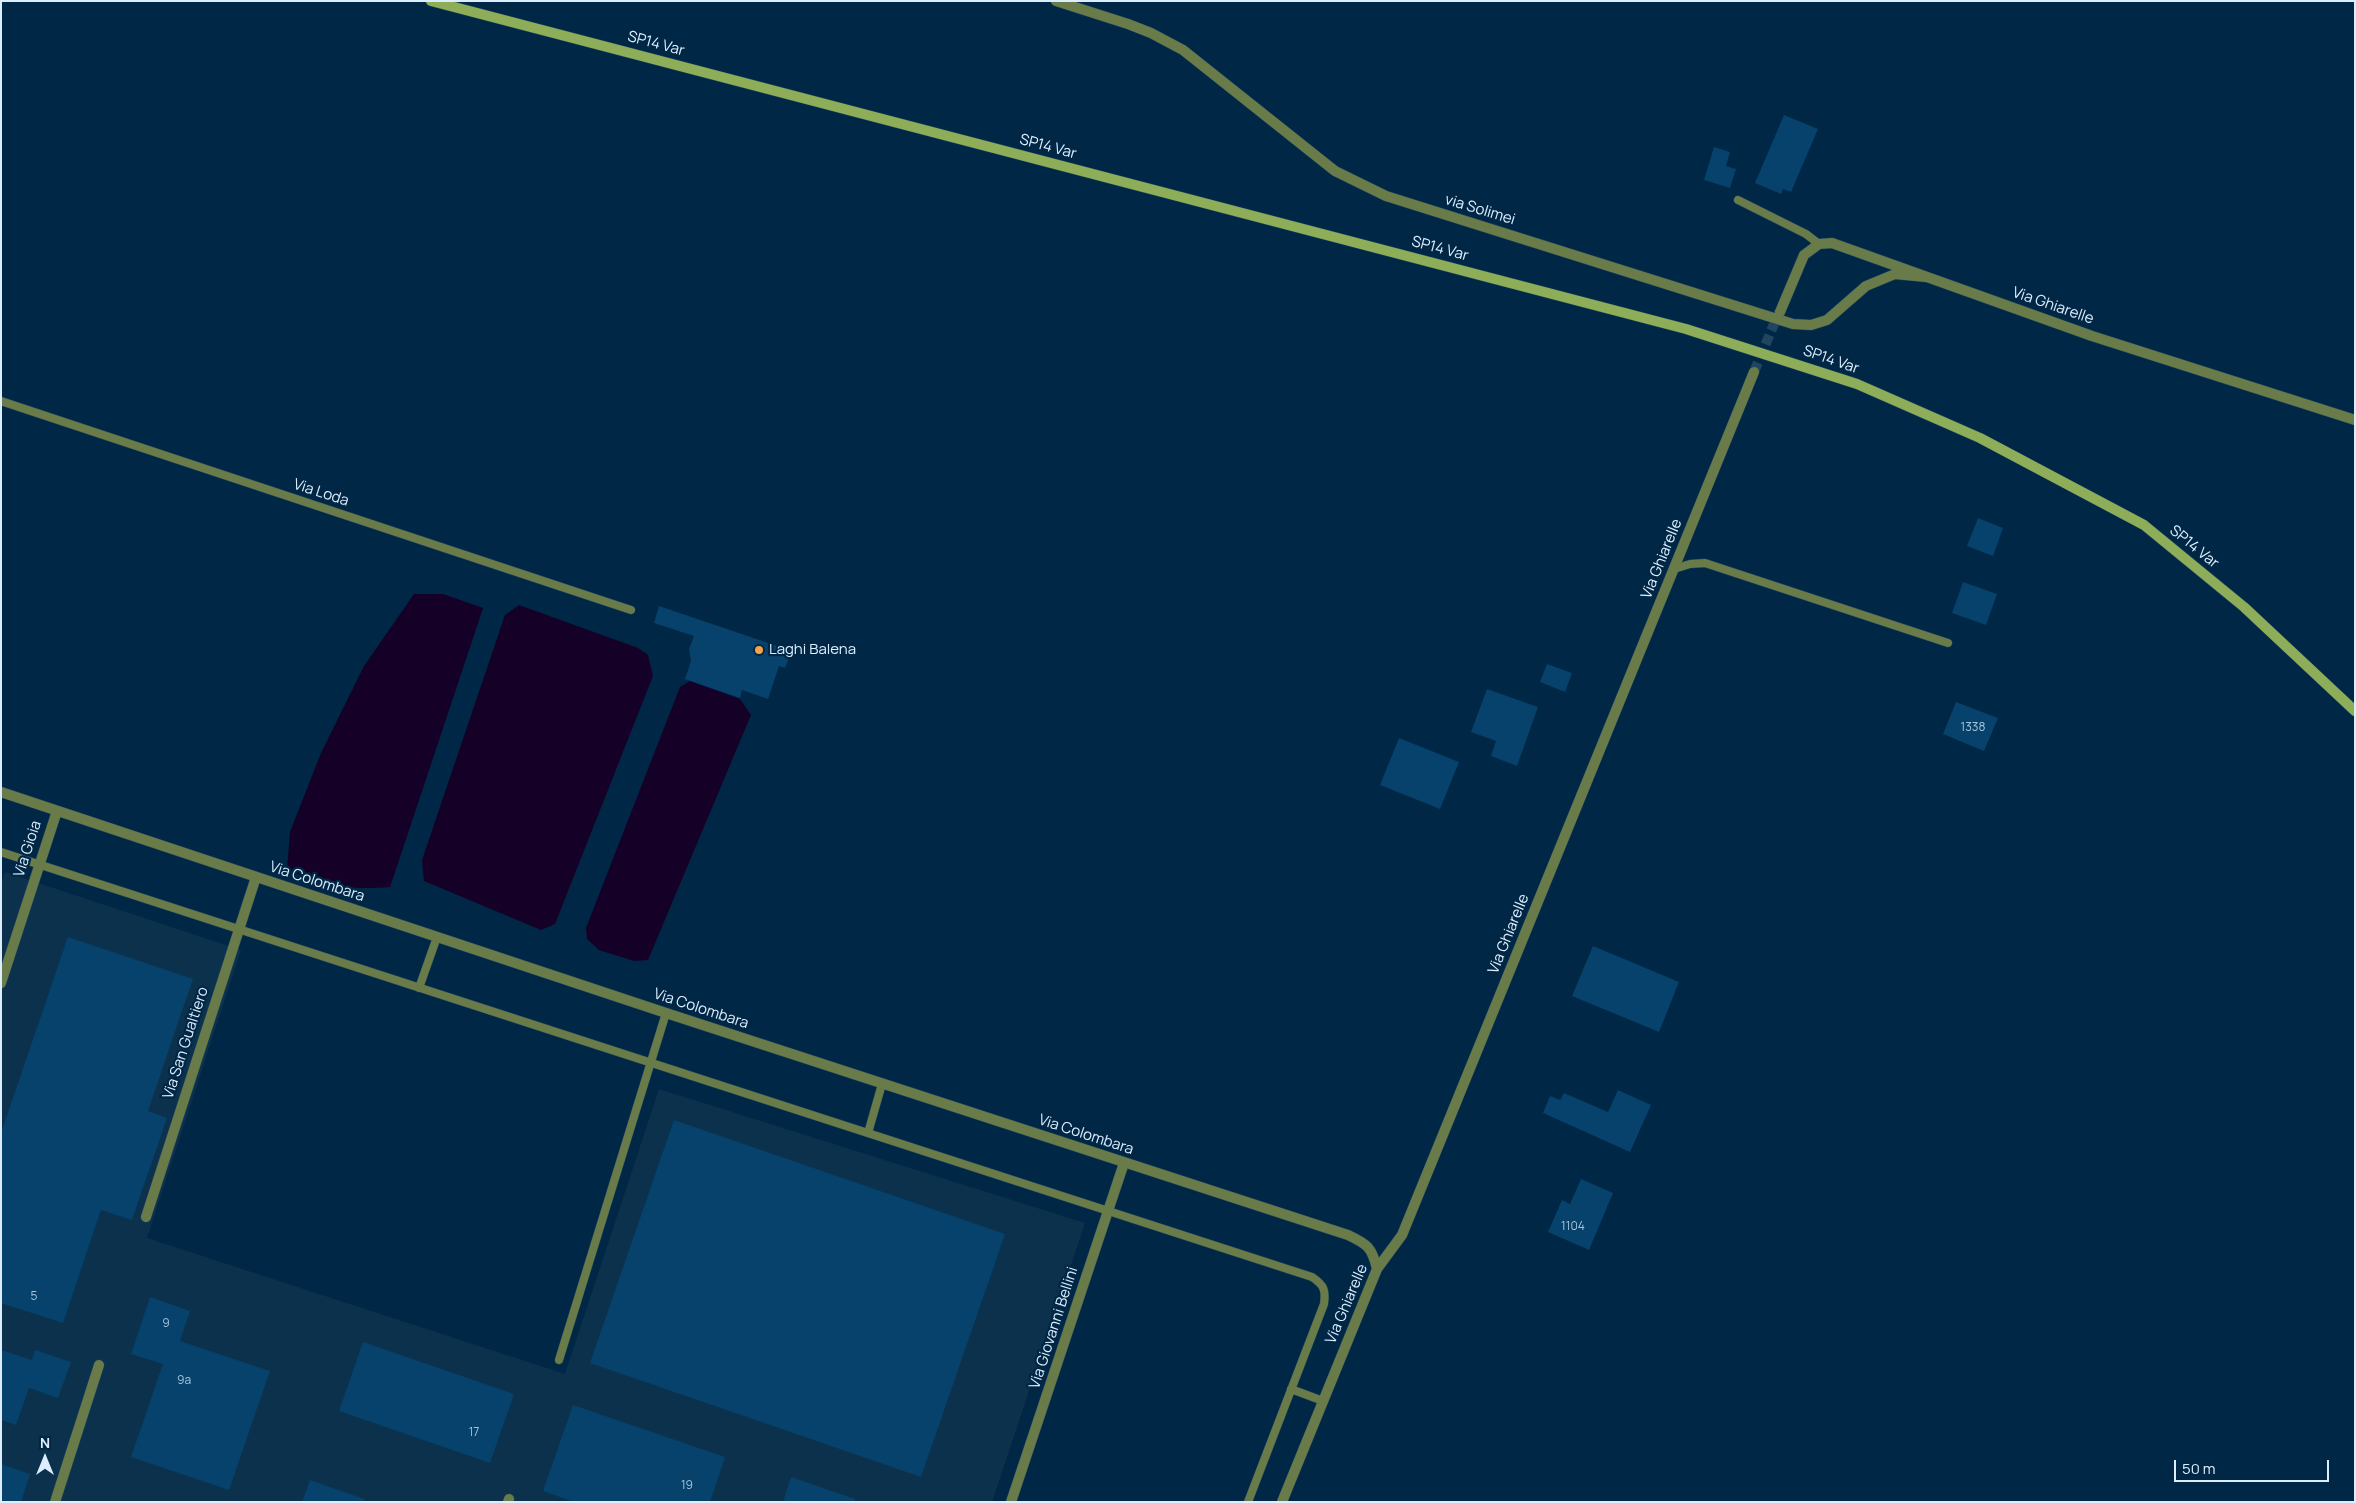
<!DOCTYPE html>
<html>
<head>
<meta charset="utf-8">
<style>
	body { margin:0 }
	#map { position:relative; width:2356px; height:1503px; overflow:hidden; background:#002745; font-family:Manrope,sans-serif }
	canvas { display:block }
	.frame { position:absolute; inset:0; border:2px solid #dceefe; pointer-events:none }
	.north { position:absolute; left:20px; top:1433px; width:50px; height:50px; -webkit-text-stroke:4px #002745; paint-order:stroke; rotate:0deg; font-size:14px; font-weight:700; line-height:20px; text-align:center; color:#dceefe }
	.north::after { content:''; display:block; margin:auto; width:18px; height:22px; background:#dceefe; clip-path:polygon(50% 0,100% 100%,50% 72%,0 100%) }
	.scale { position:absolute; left:2174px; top:1460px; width:155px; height:22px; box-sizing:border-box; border:2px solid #dceefe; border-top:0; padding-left:6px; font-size:15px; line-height:18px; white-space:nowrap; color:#dceefe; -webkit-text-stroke:4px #002745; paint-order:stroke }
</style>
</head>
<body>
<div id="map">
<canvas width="2356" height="1503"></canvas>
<div class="frame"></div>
<div class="north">N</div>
<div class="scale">50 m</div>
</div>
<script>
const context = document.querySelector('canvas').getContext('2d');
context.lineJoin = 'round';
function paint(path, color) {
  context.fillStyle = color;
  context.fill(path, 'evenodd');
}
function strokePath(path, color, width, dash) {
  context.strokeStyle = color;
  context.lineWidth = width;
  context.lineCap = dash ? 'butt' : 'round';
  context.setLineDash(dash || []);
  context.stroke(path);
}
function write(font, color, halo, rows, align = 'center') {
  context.font = font + ' Manrope,sans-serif';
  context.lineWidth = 4.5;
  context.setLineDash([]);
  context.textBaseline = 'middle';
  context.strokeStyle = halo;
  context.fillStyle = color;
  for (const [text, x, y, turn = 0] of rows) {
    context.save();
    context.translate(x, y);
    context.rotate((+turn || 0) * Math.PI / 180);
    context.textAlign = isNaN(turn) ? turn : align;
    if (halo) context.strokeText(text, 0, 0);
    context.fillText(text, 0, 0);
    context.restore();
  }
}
paint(new Path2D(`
	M 5,872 L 241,950 L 147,1238 L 565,1374 L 659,1089 L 1085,1223 L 992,1502 L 1,1502 L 1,883 Z`), '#0b314d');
paint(new Path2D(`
	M 414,594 L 443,594 L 483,608 L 390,887 C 349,890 324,887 287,869 L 290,832 L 321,753 L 364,666 Z
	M 519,605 L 638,648 L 648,655 L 653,676 L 555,924 L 541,930 L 424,881 L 422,860 L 505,615 Z
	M 690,681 L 740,699 L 751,715 L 648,960 L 634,961 L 599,950 L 587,939 L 586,928 L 680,687 Z`), '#150028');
paint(new Path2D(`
	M 1784,115 L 1818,129 L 1791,192 L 1783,189 L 1781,194 L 1755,183 Z
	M 1714,147 L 1730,152 L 1726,166 L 1736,169 L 1730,188 L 1704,180 Z
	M 1978,518 L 2003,528 L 1993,556 L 1967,546 Z
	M 1963,582 L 1997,594 L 1986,625 L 1952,613 Z
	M 659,606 L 792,651 L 785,668 L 779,666 L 768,699 L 742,690 L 740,698 L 685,679 L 691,661 L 689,649 L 694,636 L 654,623 Z
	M 1547,664 L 1572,673 L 1565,692 L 1540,682 Z
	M 1487,689 L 1538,707 L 1517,766 L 1491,756 L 1496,741 L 1471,732 Z
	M 1956,702 L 1998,718 L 1984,751 L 1943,734 Z
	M 1399,738 L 1459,762 L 1440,809 L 1380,785 Z
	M 68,937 L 193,979 L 148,1111 L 167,1118 L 132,1220 L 101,1210 L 63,1323 L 1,1303 L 1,1133 Z
	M 1593,946 L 1679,982 L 1659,1032 L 1572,996 Z
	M 1618,1090 L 1651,1105 L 1630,1152 L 1543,1113 L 1550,1096 L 1560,1100 L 1564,1093 L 1608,1112 Z
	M 674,1120 L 1005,1234 L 921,1477 L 590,1363 Z
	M 1581,1179 L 1613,1193 L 1589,1250 L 1548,1232 L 1562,1200 L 1570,1204 Z
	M 150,1297 L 190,1311 L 180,1341 L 270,1371 L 229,1490 L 131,1457 L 163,1364 L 131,1354 Z
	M 363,1342 L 514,1394 L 490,1463 L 339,1411 Z
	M 1,1350 L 32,1360 L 35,1350 L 71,1362 L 58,1398 L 29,1388 L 16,1425 L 1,1420 Z
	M 573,1405 L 725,1457 L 710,1502 L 574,1502 L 543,1491 Z
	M 1,1464 L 30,1474 L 21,1502 L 1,1502 Z
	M 791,1477 L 855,1499 L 855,1502 L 783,1502 Z
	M 310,1480 L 364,1499 L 364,1502 L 302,1502 Z`), '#06426b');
strokePath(new Path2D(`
	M 1754,372 L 1779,312`), '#214561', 10, [10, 5]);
const service = new Path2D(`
	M 1738,200 L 1806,234 L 1819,244
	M 1,401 L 631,610
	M 1674,569 L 1690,564 L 1705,563 L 1948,643
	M 1,852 L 1312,1277 C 1324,1285 1326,1290 1324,1304 L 1248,1502
	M 419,988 L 437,937
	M 868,1133 L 882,1084
	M 559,1360 L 666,1013
	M 1291,1389 L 1323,1401`);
const minor = new Path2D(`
	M 1056,1 L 1128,24 L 1151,33 L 1183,50 L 1335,171 L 1386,196 L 1793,324 L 1811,325 L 1827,320 L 1866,286 L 1895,274 L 1926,277
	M 1780,312 L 1804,255 L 1819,244 L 1832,243 L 2092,336 L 2355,420
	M 1,792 L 666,1013 L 1348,1235 C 1367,1244 1372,1247 1377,1269
	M 1,983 L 57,811
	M 146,1217 L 256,877
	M 55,1502 L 99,1365
	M 508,1502 L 509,1499
	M 1011,1502 L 1124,1163
	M 1282,1502 L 1377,1269 L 1402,1235 L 1754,372`);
const secondary = new Path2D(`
	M 431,1 L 1686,329 L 1857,384 L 1980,438 L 2144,525 L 2244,607 L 2355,711`);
strokePath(service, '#1f435f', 9);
strokePath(minor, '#1f435f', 11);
strokePath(secondary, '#1f435f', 11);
strokePath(service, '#687b48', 8);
strokePath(minor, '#687b48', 10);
strokePath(secondary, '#8ead58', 10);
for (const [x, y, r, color] of [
	[759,650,5,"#f5a346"]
]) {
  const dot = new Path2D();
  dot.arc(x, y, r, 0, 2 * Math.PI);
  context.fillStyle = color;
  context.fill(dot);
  strokePath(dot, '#002745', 2);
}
write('12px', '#a6c3d9', null, [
	["1338",1973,728],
	["1104",1573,1227],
	["5",34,1297],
	["9",166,1324],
	["9a",184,1381],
	["17",474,1433],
	["19",687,1486]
]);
write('15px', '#dceefe', '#002745', [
	["SP14 Var",656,44,15],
	["SP14 Var",1048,147,15],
	["via Solimei",1480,210,17],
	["SP14 Var",1440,249,15],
	["Via Ghiarelle",2053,306,19],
	["SP14 Var",1831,360,19],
	["Via Loda",321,493,18],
	["SP14 Var",2194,547,39],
	["Via Ghiarelle",1662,559,-68],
	["Via Gioia",28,849,-72],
	["Via Colombara",317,882,18],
	["Via Ghiarelle",1509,934,-68],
	["Via Colombara",701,1009,18],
	["Via San Gualtiero",186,1043,-72],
	["Via Colombara",1086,1135,18],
	["Via Ghiarelle",1347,1304,-67],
	["Via Giovanni Bellini",1054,1328,-72]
]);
write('15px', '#dceefe', '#002745', [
	["Laghi Balena",769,650]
], 'left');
</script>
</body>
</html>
